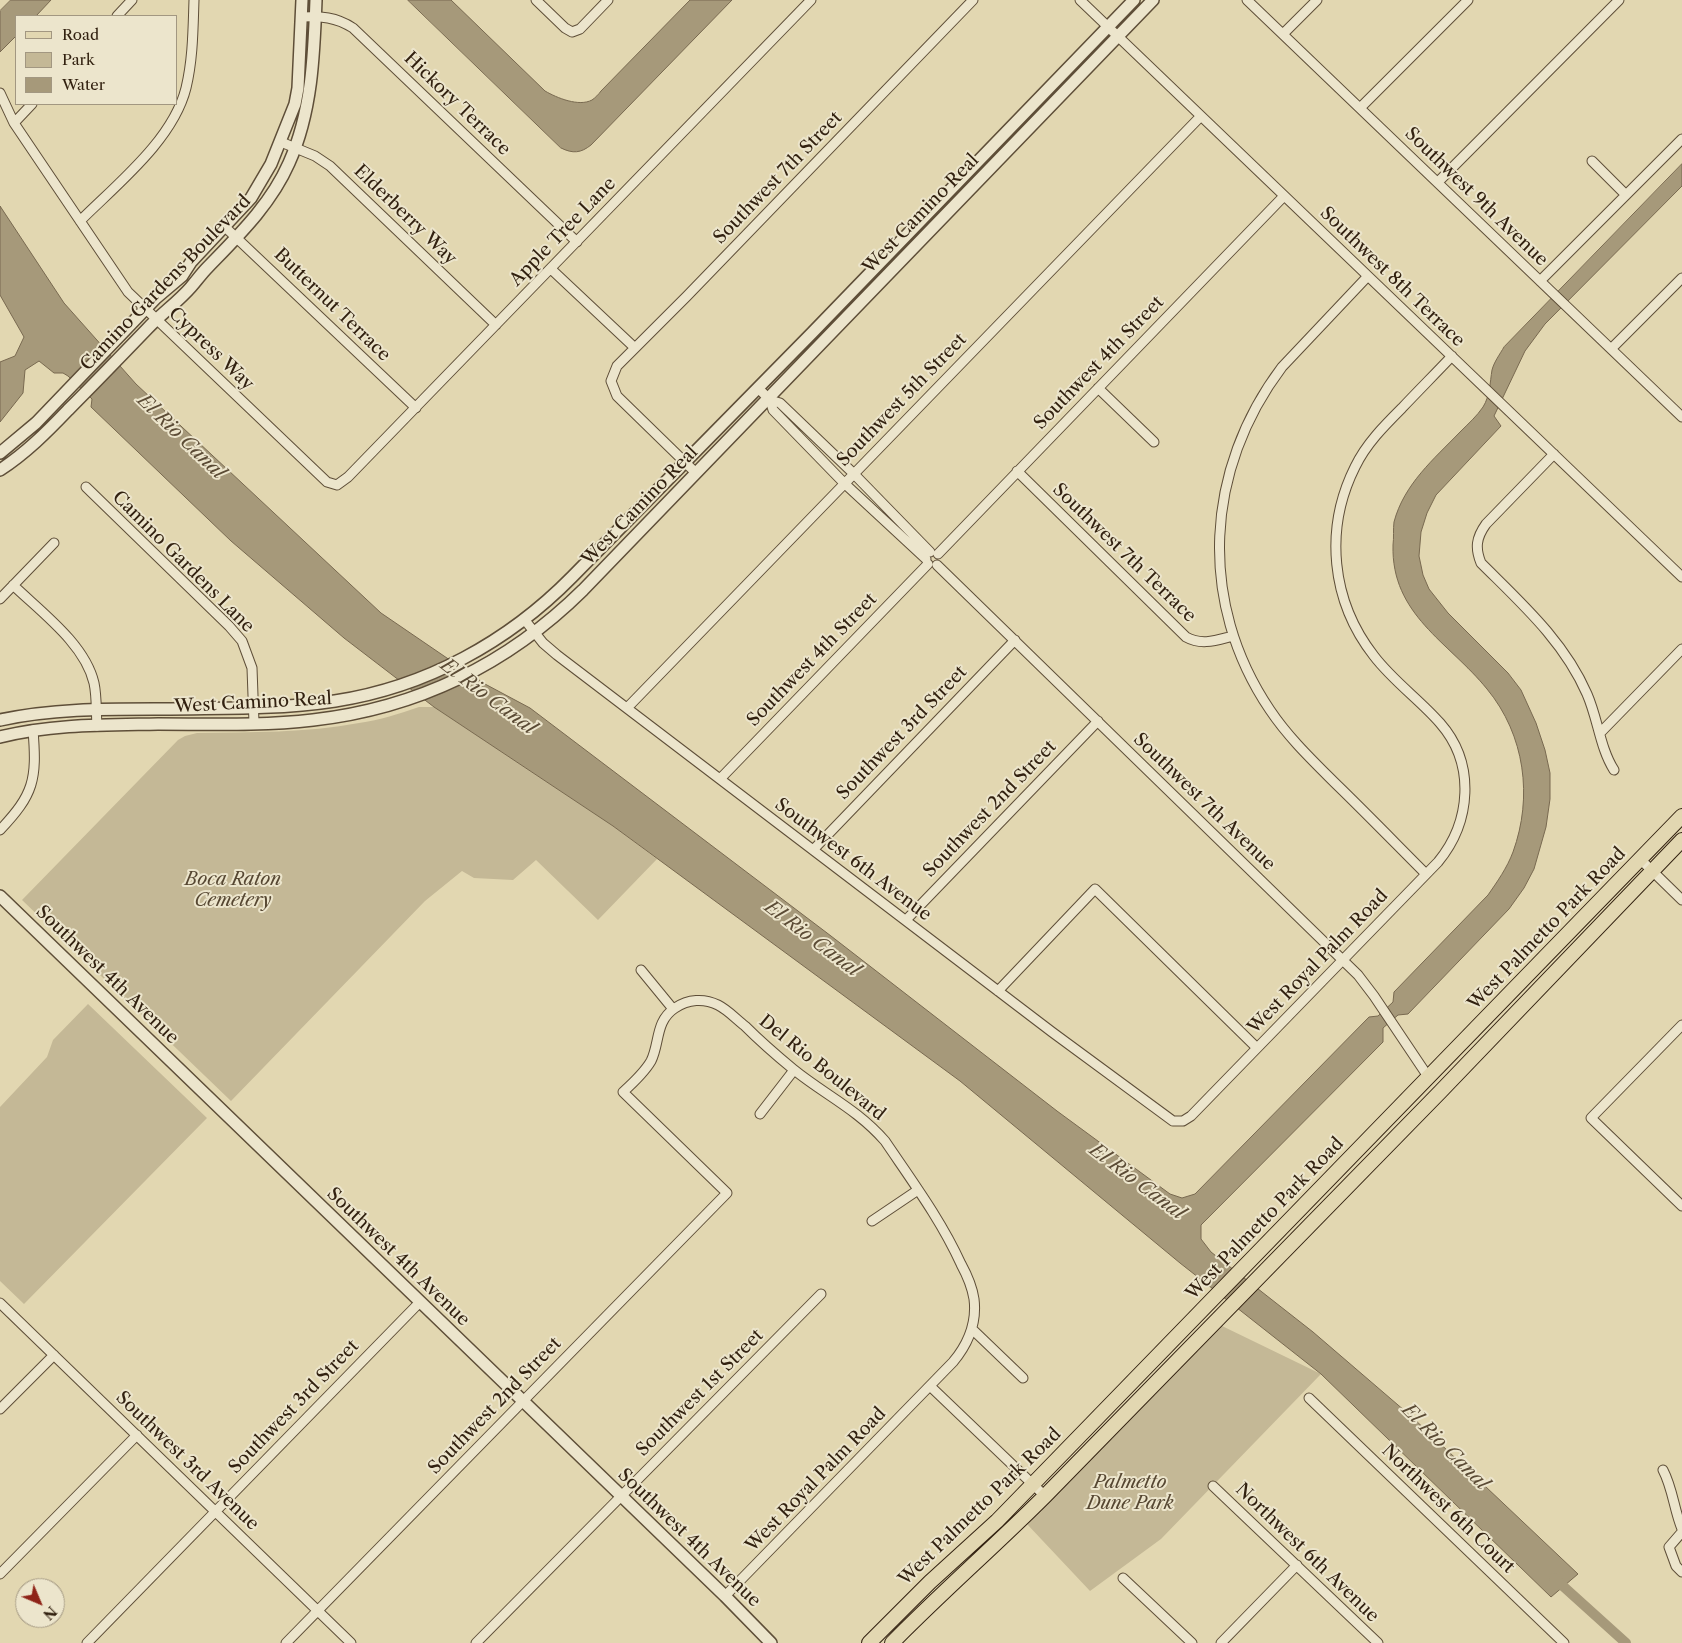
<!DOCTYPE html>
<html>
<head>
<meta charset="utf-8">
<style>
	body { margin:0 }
	#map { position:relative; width:1682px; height:1643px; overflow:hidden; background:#e2d7b1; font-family:"Libre Caslon Text",serif }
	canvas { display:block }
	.legend { position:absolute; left:15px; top:15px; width:162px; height:90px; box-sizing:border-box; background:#ece5cc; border:1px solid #a29781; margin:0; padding:6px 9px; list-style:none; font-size:15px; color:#322110 }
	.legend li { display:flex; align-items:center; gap:10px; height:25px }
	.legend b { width:25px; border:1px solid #a29781 }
	.north { position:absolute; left:15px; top:1578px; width:50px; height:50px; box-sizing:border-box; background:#ece5cc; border:1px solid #a29781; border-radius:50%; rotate:135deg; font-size:14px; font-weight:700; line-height:20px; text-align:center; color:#322110 }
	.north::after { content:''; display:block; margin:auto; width:18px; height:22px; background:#8f2418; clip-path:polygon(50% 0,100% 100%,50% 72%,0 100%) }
</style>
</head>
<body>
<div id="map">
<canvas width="1682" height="1643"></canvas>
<ul class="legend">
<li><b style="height:6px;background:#e2d7b1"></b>Road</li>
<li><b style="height:14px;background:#c4b896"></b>Park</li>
<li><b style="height:14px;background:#a6997a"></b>Water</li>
</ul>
<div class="north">N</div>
</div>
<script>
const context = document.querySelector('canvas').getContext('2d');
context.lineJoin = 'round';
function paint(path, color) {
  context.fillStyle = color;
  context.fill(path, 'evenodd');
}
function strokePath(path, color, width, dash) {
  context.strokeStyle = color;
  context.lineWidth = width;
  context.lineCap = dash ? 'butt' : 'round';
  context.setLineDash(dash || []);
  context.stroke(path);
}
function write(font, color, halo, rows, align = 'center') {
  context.font = font + ' "Libre Caslon Text",serif';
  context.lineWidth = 4;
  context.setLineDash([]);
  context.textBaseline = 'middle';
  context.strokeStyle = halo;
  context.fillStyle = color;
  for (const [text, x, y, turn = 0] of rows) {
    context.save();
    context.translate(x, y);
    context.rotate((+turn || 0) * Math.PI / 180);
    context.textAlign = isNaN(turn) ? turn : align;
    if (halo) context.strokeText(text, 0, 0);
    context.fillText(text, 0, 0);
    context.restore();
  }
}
paint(new Path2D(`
	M 419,707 L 434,707 L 613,826 L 657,859 L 598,920 L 536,860 L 513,880 L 474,878 L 462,871 L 425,901 L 231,1101 L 22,900 L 178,740 L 185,736 L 197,733 C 251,732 306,733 359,723 C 380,720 399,714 419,707 Z
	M 88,1004 L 207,1118 L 24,1304 L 0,1281 L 0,1107 L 47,1057 L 53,1040 Z
	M 1220,1325 L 1321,1374 L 1161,1539 L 1090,1591 L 1026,1523 Z`), '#c4b896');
const water = new Path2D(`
	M 11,0 L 51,0 L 36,16 L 16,16 L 16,36 L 0,52 L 0,11 Z
	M 408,0 L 451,0 L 545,91 C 557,98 579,107 592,100 C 595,98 599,94 601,91 L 690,0 L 732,0 L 591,145 C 581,153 573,154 561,148 Z
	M 1682,164 L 1682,186 L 1545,324 L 1525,351 L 1494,416 L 1501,426 L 1436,495 L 1427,513 L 1421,532 L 1419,556 L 1423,575 L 1429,589 L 1448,613 L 1508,673 L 1521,690 L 1536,723 L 1545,750 L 1550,773 L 1550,799 L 1546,827 L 1534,869 L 1524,888 L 1509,909 L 1408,1014 L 1398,1015 L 1383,1028 L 1383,1042 L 1201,1225 L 1201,1239 L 1211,1252 L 1313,1332 L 1412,1417 L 1578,1574 L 1551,1597 L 1321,1374 L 1180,1263 L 960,1081 L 613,826 L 434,707 L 344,638 L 231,541 L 91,407 L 92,399 L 68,376 L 63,373 L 54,373 L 39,361 L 25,370 L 23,393 L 0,422 L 0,362 L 15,356 L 24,337 L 0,295 L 0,206 L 64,303 L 136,384 L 381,613 L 485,684 L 530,708 L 831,936 L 1057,1111 L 1170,1194 L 1182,1198 L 1195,1194 L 1369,1017 L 1378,1016 L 1393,1002 L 1394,992 L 1488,895 C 1497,882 1507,868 1513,852 C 1533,797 1525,735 1487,689 C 1449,642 1391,615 1393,545 C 1394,538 1393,529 1394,522 C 1404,484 1434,459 1460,432 C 1468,424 1477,416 1483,407 C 1490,396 1490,382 1492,370 C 1494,362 1500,354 1504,347 Z`);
paint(water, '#a6997a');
strokePath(water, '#786950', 1);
strokePath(new Path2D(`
	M 1554,1578 L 1626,1643`), '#a6997a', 10);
const minor = new Path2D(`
	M 536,0 L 565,28 L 572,32 L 580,29 L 608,0
	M 1080,0 L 1682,577
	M 1247,0 L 1682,417
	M 117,16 L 132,0
	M 301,17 C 321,16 336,17 353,28 L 577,242
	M 1283,34 L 1317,0
	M 0,93 L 14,123 L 128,292 L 327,482 L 337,485 L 348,477 L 811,0
	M 1360,108 L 1468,0
	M 14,123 L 32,104
	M 281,142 L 315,156 L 330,166 L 496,325
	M 1592,161 L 1626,195
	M 1438,182 L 1619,0
	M 80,221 C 117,184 173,140 186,88 C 193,59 193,29 194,0
	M 225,227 L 416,408
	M 551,269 L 635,348
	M 1368,276 L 1282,367 C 1205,469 1197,602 1270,710 C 1288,737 1312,760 1335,783 C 1366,813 1396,844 1426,874
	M 1540,281 L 1682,139
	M 1611,349 L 1682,278
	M 758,388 L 770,400 L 780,403 L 853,473 L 930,552
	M 1098,388 L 1154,442
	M 770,400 L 773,410 L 844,483 L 926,559
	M 1554,454 L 1486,524 C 1476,538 1475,548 1481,563 C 1521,603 1564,641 1587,694 C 1598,719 1600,748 1614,770
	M 1017,471 L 1186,637 C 1202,646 1217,640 1233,636
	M 696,473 L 617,396 L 611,381 L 617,366 L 687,296 L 973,0
	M 86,487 L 229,626 L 242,641 L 252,668 L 254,723
	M 938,554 L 1284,196
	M 937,565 L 1358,975 L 1374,996 L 1429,1078
	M 13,585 C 41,612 85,644 94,683 C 97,697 96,712 97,726
	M 0,599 L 54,543
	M 524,619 L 543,643 L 557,655 L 1052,1032 L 1173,1121 L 1183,1121 L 1191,1116 L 1438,862 C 1471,822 1476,764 1440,723 C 1420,700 1393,681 1374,656 C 1331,601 1324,529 1355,467 C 1366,444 1384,426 1402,408 C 1418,391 1435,374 1452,356
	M 627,708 L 1201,116
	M 1600,733 L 1682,649
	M 720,779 L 928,564
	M 0,830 C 34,794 37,780 33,730
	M 813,850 L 1015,640
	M 1640,859 L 1682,900
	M 906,920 L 1098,721
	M 641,970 L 673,1009
	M 998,991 L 1095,889 L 1257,1048
	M 1682,1025 L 1591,1118 L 1682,1206
	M 760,1114 L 794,1070
	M 872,1221 L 918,1190
	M 0,1303 L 351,1643
	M 972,1329 L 1023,1378
	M 930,1386 L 1045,1496
	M 1309,1398 L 1564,1643
	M 0,1409 L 54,1355
	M 1663,1470 C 1673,1489 1674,1510 1682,1529
	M 1213,1486 L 1378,1643
	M 1682,1532 L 1669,1547 L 1676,1566 L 1682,1572
	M 0,1574 L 137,1435
	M 1123,1578 L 1192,1643
	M 87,1643 L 420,1302
	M 286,1643 L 727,1193 L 623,1092 C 633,1083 644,1073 651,1061 C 660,1043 655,1021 675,1008 C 688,999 704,998 718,1005 C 728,1010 736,1019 745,1026 C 760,1041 776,1055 793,1069 C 825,1095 857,1109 885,1141 C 912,1181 941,1220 961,1264 C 967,1275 972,1286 974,1299 C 977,1323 968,1344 953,1362 L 725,1596
	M 476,1643 L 821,1294
	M 1221,1643 L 1297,1565`);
const tertiary = new Path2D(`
	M 0,453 L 36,423 L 156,298 L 182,276 L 191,262 L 251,198 L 271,164 L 295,104 L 298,88 L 302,0
	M 0,470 C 26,453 47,432 68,410 C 95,383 121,356 147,329 C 161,314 178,302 191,287 C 197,280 202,273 208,267 C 239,235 271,204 289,163 C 312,112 314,55 316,0
	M 0,720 C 51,709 102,709 154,709 C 214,708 276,710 335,701 C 426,687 508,642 572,577 L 813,332 L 1134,0
	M 0,737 C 52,724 105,725 158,724 C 209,724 262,726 313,720 C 418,708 508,664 583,590 L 1153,0
	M 0,896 L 725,1596 L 771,1643`);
const primary = new Path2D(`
	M 869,1643 L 930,1582 L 997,1521 L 1682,816
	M 892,1643 C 942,1592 995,1546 1045,1496 L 1441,1091 L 1682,840`);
strokePath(minor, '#5e4e38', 11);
strokePath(tertiary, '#5e4e38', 14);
strokePath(primary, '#322110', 16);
strokePath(minor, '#ece5cc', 9);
strokePath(tertiary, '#ece5cc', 11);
strokePath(primary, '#e2d7b1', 14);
write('18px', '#322110', '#ece5cc', [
	["Hickory Terrace",457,104,44],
	["Southwest 7th Street",778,178,-46],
	["Southwest 9th Avenue",1476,197,44],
	["West Camino Real",921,214,-46],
	["Elderberry Way",405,215,44],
	["Apple Tree Lane",563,232,-46],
	["Southwest 8th Terrace",1392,277,44],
	["Camino Gardens Boulevard",166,283,-46],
	["Butternut Terrace",332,305,44],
	["Cypress Way",211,349,44],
	["Southwest 4th Street",1099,363,-46],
	["Southwest 5th Street",902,400,-46],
	["West Camino Real",640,506,-46],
	["Southwest 7th Terrace",1124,553,44],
	["Camino Gardens Lane",183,562,45],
	["Southwest 4th Street",812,660,-46],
	["West Camino Real",253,703,-3],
	["Southwest 3rd Street",902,733,-46],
	["Southwest 7th Avenue",1204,802,44],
	["Southwest 2nd Street",990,809,-46],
	["Southwest 6th Avenue",853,860,37],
	["West Palmetto Park Road",1547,929,-46],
	["West Royal Palm Road",1318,962,-46],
	["Southwest 4th Avenue",107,975,44],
	["Del Rio Boulevard",822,1068,39],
	["West Palmetto Park Road",1265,1219,-46],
	["Southwest 4th Avenue",398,1257,44],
	["Southwest 1st Street",700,1393,-45],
	["Southwest 2nd Street",495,1406,-46],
	["Southwest 3rd Street",294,1407,-46],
	["Southwest 3rd Avenue",187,1461,44],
	["West Royal Palm Road",816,1480,-46],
	["West Palmetto Park Road",980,1507,-44],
	["Northwest 6th Court",1448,1509,44],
	["Southwest 4th Avenue",689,1538,44],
	["Northwest 6th Avenue",1307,1553,44]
]);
write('italic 18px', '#564732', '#ece5cc', [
	["Boca Raton",233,880],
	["Cemetery",233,901],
	["Palmetto",1130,1483],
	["Dune Park",1130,1504]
]);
write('italic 19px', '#5b4b35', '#ece5cc', [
	["El Rio Canal",181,437,44],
	["El Rio Canal",488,697,37],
	["El Rio Canal",812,939,37],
	["El Rio Canal",1137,1182,37],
	["El Rio Canal",1445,1447,45]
]);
</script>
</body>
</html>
